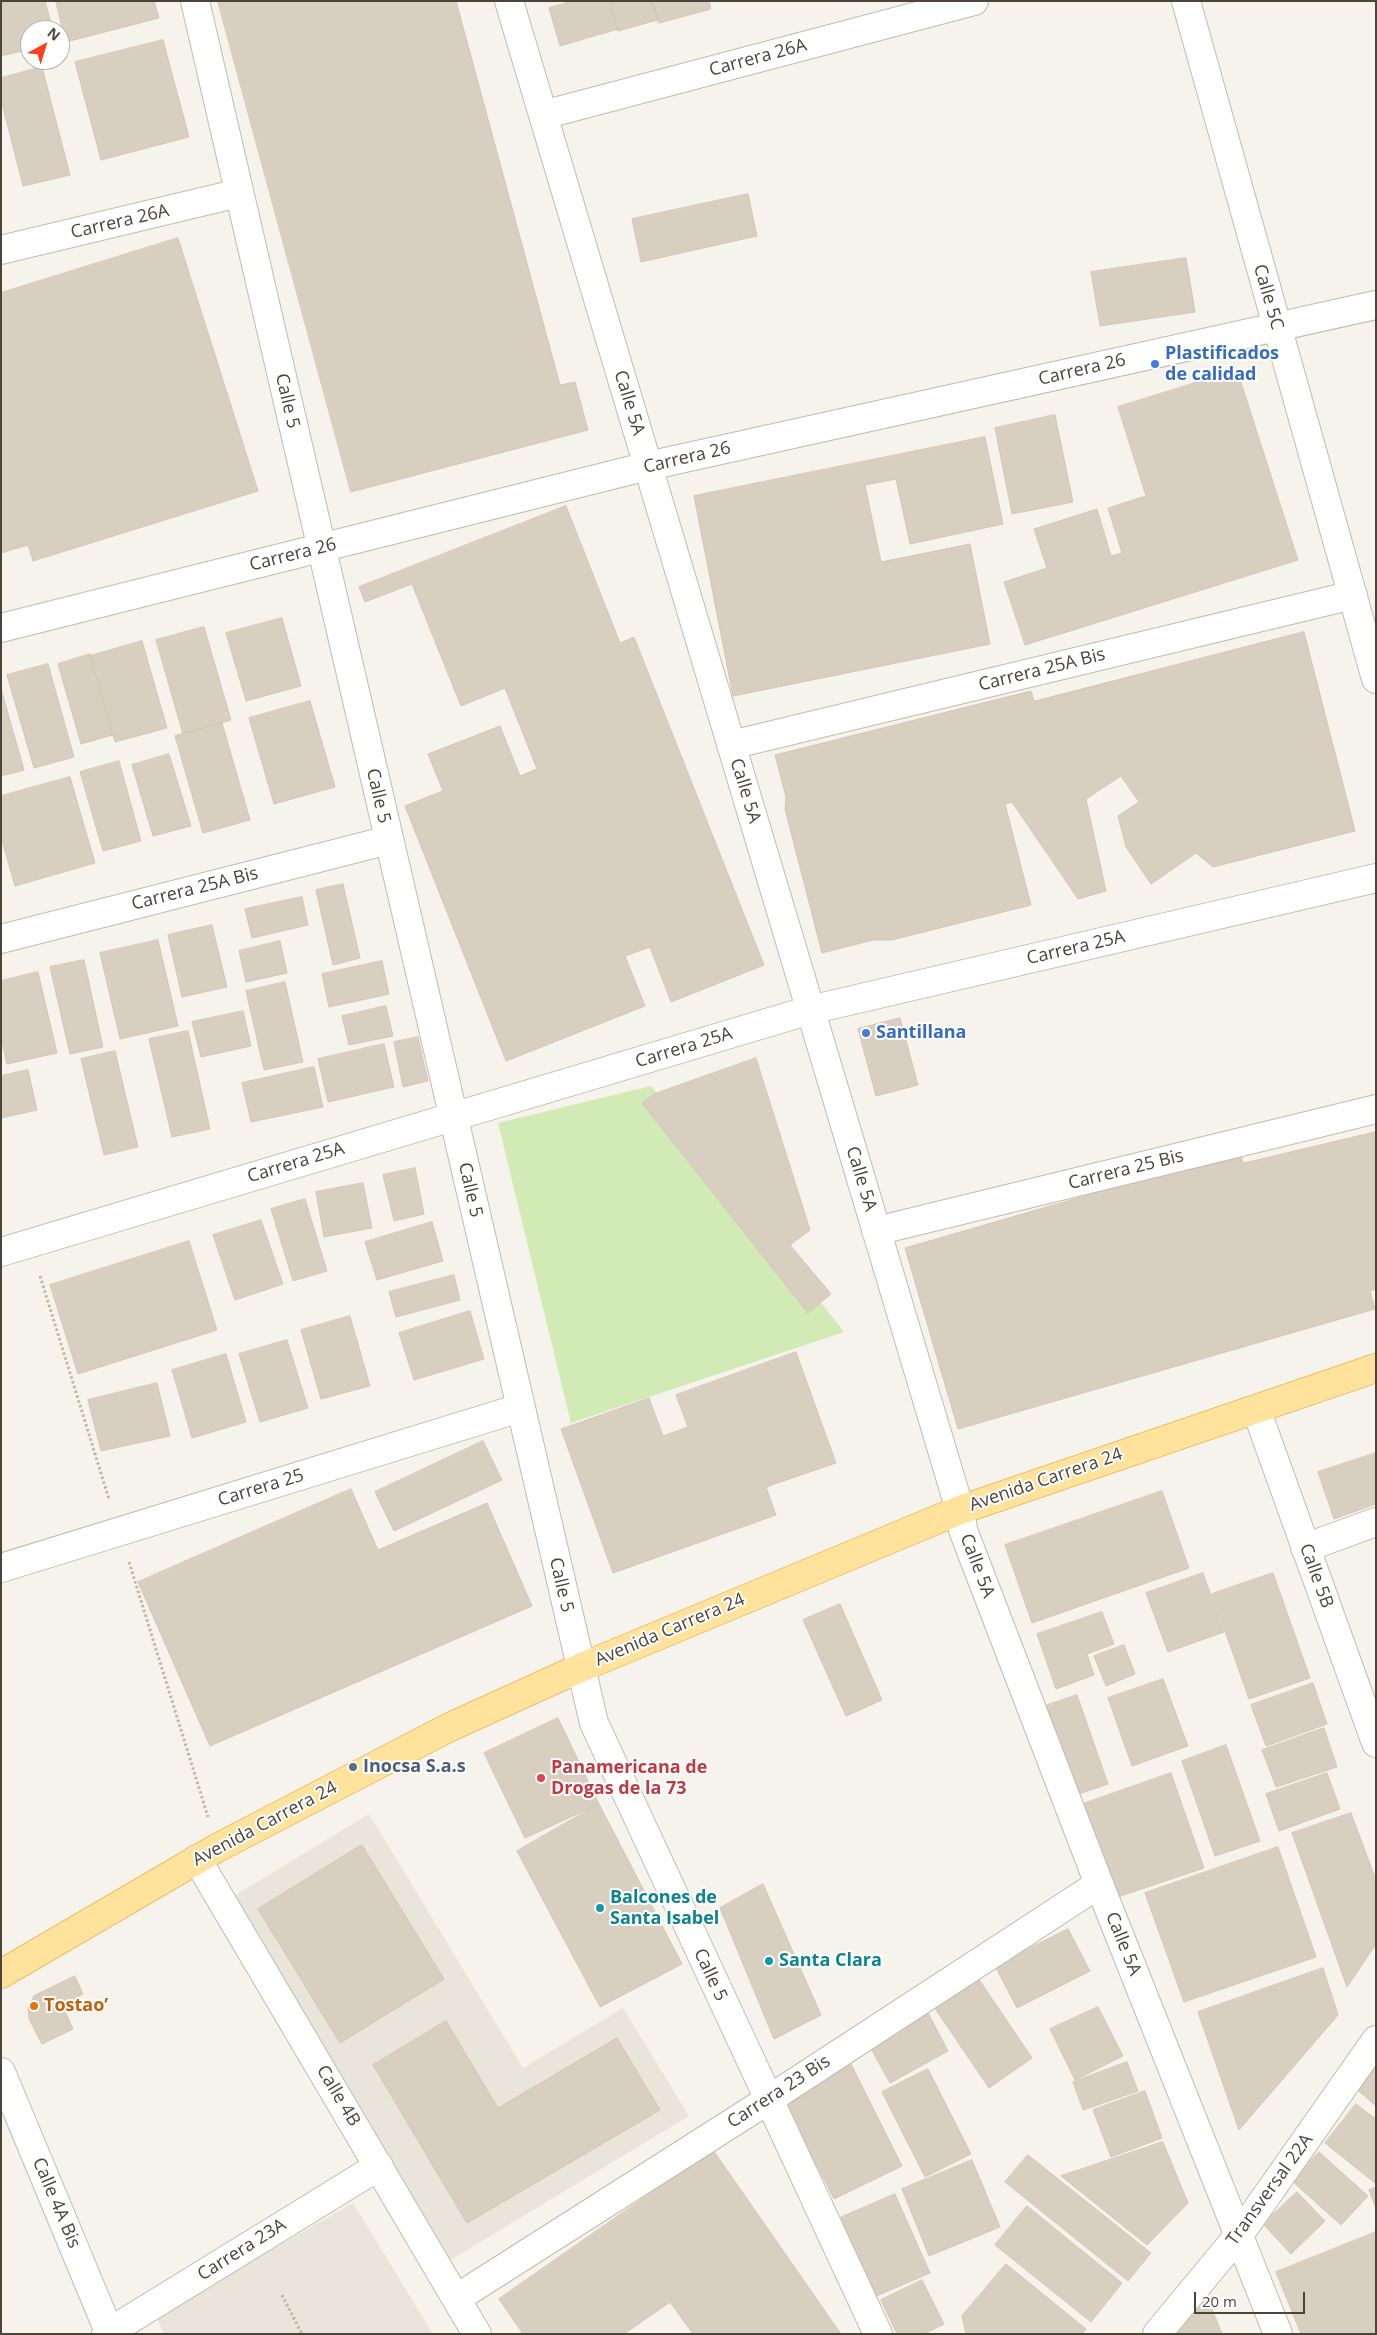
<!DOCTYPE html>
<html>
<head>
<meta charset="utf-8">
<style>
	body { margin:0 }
	#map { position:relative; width:1377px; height:2335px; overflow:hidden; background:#f6f3ec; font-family:"Open Sans",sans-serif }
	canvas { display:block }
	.frame { position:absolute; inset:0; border:2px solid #4b4439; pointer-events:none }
	.north { position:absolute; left:20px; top:20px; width:50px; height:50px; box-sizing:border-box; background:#fff; border:1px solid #b7b4b0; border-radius:50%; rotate:39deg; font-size:14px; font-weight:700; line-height:20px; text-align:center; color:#4b4439 }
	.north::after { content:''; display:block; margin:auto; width:18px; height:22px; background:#fc3f1d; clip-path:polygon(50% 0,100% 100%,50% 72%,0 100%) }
	.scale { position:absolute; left:1194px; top:2292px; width:111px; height:22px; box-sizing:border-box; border:2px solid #4b4439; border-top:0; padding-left:6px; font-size:15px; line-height:18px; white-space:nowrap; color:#4b4439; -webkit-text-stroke:4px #fff; paint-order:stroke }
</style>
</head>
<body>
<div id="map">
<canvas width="1377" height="2335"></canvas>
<div class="frame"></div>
<div class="north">N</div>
<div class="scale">20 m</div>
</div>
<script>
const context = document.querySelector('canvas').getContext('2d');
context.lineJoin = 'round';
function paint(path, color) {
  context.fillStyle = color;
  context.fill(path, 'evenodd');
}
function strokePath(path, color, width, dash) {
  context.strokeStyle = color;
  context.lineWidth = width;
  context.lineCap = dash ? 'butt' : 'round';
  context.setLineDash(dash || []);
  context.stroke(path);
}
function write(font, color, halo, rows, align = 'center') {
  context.font = font + ' "Open Sans",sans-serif';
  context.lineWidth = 4;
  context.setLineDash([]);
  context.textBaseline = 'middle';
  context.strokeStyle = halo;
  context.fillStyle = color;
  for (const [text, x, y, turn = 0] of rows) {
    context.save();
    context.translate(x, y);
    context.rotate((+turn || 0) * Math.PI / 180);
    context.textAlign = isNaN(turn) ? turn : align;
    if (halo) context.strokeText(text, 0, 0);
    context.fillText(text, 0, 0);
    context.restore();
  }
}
paint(new Path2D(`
	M 369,1814 L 523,2068 L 623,2008 L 689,2116 L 449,2261 L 229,1899 Z
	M 353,2203 L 433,2334 L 164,2334 L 156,2316 Z`), '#eae5da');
paint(new Path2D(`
	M 651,1086 L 844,1332 L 571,1423 L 498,1123 Z`), '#d2eab5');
const building = new Path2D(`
	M 1,1 L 45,1 L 53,30 L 30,30 L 30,49 L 1,56 Z
	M 56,1 L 154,1 L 159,18 L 66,42 Z
	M 218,1 L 456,1 L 560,385 L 575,382 L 588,430 L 351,492 Z
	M 573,1 L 610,1 L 618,29 L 560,46 L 549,8 Z
	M 610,1 L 652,1 L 658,20 L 618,31 Z
	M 652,1 L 709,1 L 711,9 L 659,23 Z
	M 163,40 L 189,137 L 101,160 L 75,62 Z
	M 42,67 L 70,175 L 23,186 L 1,100 L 1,78 Z
	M 748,194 L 757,236 L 641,262 L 632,219 Z
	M 178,238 L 258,491 L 33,561 L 28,545 L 1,553 L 1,293 Z
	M 1186,258 L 1195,312 L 1100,326 L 1091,272 Z
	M 1237,370 L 1298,560 L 1025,645 L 1004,582 L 1047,568 L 1034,529 L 1097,509 L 1111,556 L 1122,553 L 1108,508 L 1146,496 L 1118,407 Z
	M 1055,415 L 1073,502 L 1012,514 L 995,428 Z
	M 985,437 L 1003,524 L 910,544 L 896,479 L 865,485 L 881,562 L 970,544 L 990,644 L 733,696 L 694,496 Z
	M 566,506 L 620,643 L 634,637 L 764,965 L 671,1002 L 650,947 L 625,956 L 645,1006 L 506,1061 L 405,806 L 443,791 L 428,754 L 500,726 L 520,776 L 537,769 L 505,688 L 461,706 L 412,584 L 365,602 L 359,587 Z
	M 282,618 L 301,686 L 246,701 L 226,633 Z
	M 204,627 L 231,720 L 183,734 L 156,640 Z
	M 1304,632 L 1355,831 L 1213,867 L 1196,853 L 1151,884 L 1126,847 L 1118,816 L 1139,802 L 1121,776 L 1086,799 L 1106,891 L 1078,899 L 1012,802 L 1005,804 L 1031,905 L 892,940 L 873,940 L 822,953 L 785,809 L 786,797 L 775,755 L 1031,691 L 1034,701 Z
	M 142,641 L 167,728 L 115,742 L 90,656 Z
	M 90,654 L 113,735 L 81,744 L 58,664 Z
	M 48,664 L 74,757 L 34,768 L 7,675 Z
	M 1,689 L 24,770 L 1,776 Z
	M 310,701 L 335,787 L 274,804 L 249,718 Z
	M 222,723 L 250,820 L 203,833 L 175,736 Z
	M 169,754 L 191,826 L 153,836 L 132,765 Z
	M 119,761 L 141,841 L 103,851 L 80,772 Z
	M 70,777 L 95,863 L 15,886 L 1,837 L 1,796 Z
	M 343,884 L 360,958 L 333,965 L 316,890 Z
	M 302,897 L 308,925 L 252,938 L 245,909 Z
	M 212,925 L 227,987 L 182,997 L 168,935 Z
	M 158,940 L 178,1026 L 120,1039 L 100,953 Z
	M 280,941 L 287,973 L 246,982 L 239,951 Z
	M 84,960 L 103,1047 L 70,1054 L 50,967 Z
	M 382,961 L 389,994 L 329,1007 L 322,974 Z
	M 38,972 L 57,1053 L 7,1064 L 1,1038 L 1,981 Z
	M 285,982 L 303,1062 L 264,1070 L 246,991 Z
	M 386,1006 L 393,1036 L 349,1045 L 342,1016 Z
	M 243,1011 L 251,1046 L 201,1057 L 192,1022 Z
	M 900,1018 L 918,1085 L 876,1096 L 858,1029 Z
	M 188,1031 L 210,1129 L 172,1137 L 149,1039 Z
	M 418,1037 L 428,1081 L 403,1087 L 394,1042 Z
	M 384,1044 L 394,1087 L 328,1102 L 318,1059 Z
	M 115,1051 L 138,1147 L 104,1155 L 81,1059 Z
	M 756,1058 L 810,1230 L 790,1245 L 831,1294 L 808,1313 L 642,1103 L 654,1094 Z
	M 314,1067 L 323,1107 L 251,1122 L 242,1083 Z
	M 28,1070 L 37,1110 L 1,1118 L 1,1076 Z
	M 1376,1132 L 1376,1289 L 1370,1291 L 1375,1309 L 958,1429 L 905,1248 L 1240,1151 L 1243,1163 Z
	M 415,1168 L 424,1214 L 394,1221 L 383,1175 Z
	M 363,1183 L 372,1228 L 324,1237 L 316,1192 Z
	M 305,1199 L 327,1271 L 293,1281 L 271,1209 Z
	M 261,1220 L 283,1284 L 235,1300 L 213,1235 Z
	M 432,1222 L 443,1261 L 377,1280 L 365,1242 Z
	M 189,1241 L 217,1330 L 78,1374 L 50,1285 Z
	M 454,1275 L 460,1300 L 396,1317 L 389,1292 Z
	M 470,1311 L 484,1359 L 414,1380 L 399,1333 Z
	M 350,1316 L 370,1386 L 321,1399 L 301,1330 Z
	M 287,1340 L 308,1408 L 260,1422 L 239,1354 Z
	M 796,1352 L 836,1463 L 766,1487 L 776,1515 L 613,1573 L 561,1429 L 649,1398 L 663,1436 L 688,1427 L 676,1395 Z
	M 226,1354 L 246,1422 L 192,1438 L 172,1370 Z
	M 157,1383 L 170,1436 L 101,1451 L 88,1400 Z
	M 483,1441 L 502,1480 L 394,1531 L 375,1492 Z
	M 1376,1453 L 1376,1504 L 1334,1519 L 1318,1472 Z
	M 351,1489 L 378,1550 L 487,1503 L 532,1606 L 210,1746 L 138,1582 Z
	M 1162,1491 L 1189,1568 L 1032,1623 L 1005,1545 Z
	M 1203,1573 L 1224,1632 L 1168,1652 L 1146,1593 Z
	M 1273,1573 L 1310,1678 L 1249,1699 L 1212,1594 Z
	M 840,1604 L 882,1700 L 846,1716 L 803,1620 Z
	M 1102,1612 L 1114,1644 L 1087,1654 L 1094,1675 L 1056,1689 L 1037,1634 Z
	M 1124,1645 L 1135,1674 L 1106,1686 L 1094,1656 Z
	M 1163,1679 L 1188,1746 L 1132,1766 L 1108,1698 Z
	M 1313,1683 L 1327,1724 L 1266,1746 L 1251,1705 Z
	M 1077,1695 L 1108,1784 L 1073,1796 L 1042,1707 Z
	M 558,1718 L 599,1804 L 525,1838 L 484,1753 Z
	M 1324,1728 L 1337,1767 L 1276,1787 L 1262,1750 Z
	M 1226,1745 L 1260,1841 L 1215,1856 L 1182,1761 Z
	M 1171,1773 L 1204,1868 L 1115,1898 L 1083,1804 Z
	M 1327,1773 L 1340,1809 L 1279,1831 L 1266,1794 Z
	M 599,1804 L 682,1964 L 600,2007 L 517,1851 Z
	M 1351,1813 L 1376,1880 L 1376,1944 L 1347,1987 L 1292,1833 Z
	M 362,1845 L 444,1979 L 340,2043 L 258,1909 Z
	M 1278,1847 L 1316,1957 L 1184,2002 L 1145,1893 Z
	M 763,1884 L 821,2015 L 774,2039 L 720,1908 Z
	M 1068,1929 L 1090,1971 L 1017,2008 L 995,1966 Z
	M 1323,1968 L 1338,2015 L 1239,2130 L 1198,2012 Z
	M 976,1975 L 1032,2058 L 989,2088 L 932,2004 Z
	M 75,1976 L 83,1994 L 62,2005 L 73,2029 L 42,2044 L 29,2019 L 28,2008 L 34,1996 Z
	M 1098,2007 L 1123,2056 L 1075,2080 L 1050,2029 Z
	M 928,2013 L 948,2051 L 890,2083 L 869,2045 Z
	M 446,2021 L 498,2108 L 617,2038 L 660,2110 L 467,2223 L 373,2065 Z
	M 848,2058 L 902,2166 L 834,2199 L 782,2097 Z
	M 1127,2062 L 1138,2091 L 1083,2110 L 1073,2082 Z
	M 1376,2065 L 1376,2106 L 1355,2088 Z
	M 928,2069 L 971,2154 L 925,2177 L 882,2092 Z
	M 1145,2091 L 1162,2138 L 1111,2157 L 1093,2110 Z
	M 1356,2104 L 1376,2119 L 1375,2183 L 1325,2143 Z
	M 1163,2142 L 1188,2203 L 1147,2245 L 1061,2176 Z
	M 713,2150 L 841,2334 L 693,2334 L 670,2302 L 624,2334 L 523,2334 L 499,2299 Z
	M 1319,2152 L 1368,2196 L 1341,2225 L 1292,2181 Z
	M 1028,2155 L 1151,2253 L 1128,2281 L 1005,2182 Z
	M 972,2160 L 1000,2227 L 929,2256 L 902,2189 Z
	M 1376,2187 L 1376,2209 L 1369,2190 Z
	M 1297,2192 L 1325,2221 L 1291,2254 L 1263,2224 Z
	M 895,2194 L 930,2273 L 867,2300 L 833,2221 Z
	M 1027,2206 L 1122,2283 L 1091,2322 L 995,2245 Z
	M 1376,2232 L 1376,2334 L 1301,2334 L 1276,2272 Z
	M 1006,2264 L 1086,2329 L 1082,2334 L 966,2334 L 962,2316 Z
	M 922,2280 L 944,2324 L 924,2334 L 897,2334 L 881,2300 Z
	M 1206,2294 L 1222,2334 L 1177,2334 Z`);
paint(building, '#d8cfc1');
strokePath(building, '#d3c7b4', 1);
const minor = new Path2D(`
	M 195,1 L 594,1723 L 878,2334
	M 509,1 L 960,1510 L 963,1530 L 1099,1884 L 1278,2334
	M 1186,1 L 1376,679
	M 543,115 L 974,1
	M 1,250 L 239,193
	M 1,628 L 648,466 L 1376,305
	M 731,745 L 1353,595
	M 1,939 L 389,840
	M 876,1231 L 1376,1109
	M 1,1252 L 810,1010 L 1376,878
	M 1256,1409 L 1376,1743
	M 1305,1548 L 1376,1522
	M 1,1568 L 520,1408
	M 197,1859 L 477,2334
	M 1,2072 L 110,2334
	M 457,2298 L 768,2100 L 1099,1884
	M 106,2334 L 379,2166
	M 1157,2334 L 1239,2235 L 1376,2040`);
const major = new Path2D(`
	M 1,1974 L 217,1848 L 450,1727 L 580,1668 L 960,1510 L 1376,1368`);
strokePath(minor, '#c2bbae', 30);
strokePath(major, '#e6c16a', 30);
strokePath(new Path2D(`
	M 40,1276 L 109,1499
	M 129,1562 L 208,1817
	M 282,2295 L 302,2334`), '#c4b79f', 3, [2.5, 2.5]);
strokePath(minor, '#fff', 28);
strokePath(major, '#ffe39c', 28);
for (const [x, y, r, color] of [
	[1155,364,5,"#3f7fe0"],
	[866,1033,5,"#3f7fe0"],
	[353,1767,5,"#5c6f8a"],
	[541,1778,5,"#e0444e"],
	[600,1908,5,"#0f9aa8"],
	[769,1961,5,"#0f9aa8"],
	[34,2006,5,"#e8710a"]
]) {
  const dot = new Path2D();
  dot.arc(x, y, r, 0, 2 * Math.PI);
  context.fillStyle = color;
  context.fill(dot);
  strokePath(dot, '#fff', 2);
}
write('18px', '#4b4439', '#fff', [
	["Carrera 26A",758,58,-15],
	["Carrera 26A",120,222,-13],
	["Calle 5C",1268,297,74],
	["Carrera 26",1082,370,-13],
	["Calle 5",287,401,77],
	["Calle 5A",629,403,73],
	["Carrera 26",687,458,-13],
	["Carrera 26",293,555,-14],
	["Carrera 25A Bis",1042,670,-14],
	["Calle 5A",745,791,73],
	["Calle 5",378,796,77],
	["Carrera 25A Bis",195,889,-14],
	["Carrera 25A",1076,948,-13],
	["Carrera 25A",684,1048,-17],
	["Carrera 25A",296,1163,-17],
	["Carrera 25 Bis",1126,1170,-14],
	["Calle 5A",861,1179,73],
	["Calle 5",470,1190,77],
	["Avenida Carrera 24",1046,1480,-19],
	["Carrera 25",261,1488,-17],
	["Calle 5A",977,1566,69],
	["Calle 5B",1316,1576,70],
	["Calle 5",561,1585,77],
	["Avenida Carrera 24",670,1630,-23],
	["Avenida Carrera 24",265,1824,-28],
	["Calle 5A",1123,1944,68],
	["Calle 5",710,1975,65],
	["Carrera 23 Bis",779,2092,-33],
	["Calle 4B",338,2096,59],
	["Transversal 22A",1270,2190,-54],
	["Calle 4A Bis",56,2203,67],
	["Carrera 23A",242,2250,-32]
]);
write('bold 18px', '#366cbe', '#fff', [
	["Plastificados",1165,354],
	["de calidad",1165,375],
	["Santillana",876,1033]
], 'left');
write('bold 18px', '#4e5e75', '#fff', [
	["Inocsa S.a.s",363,1767]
], 'left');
write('bold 18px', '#be3a42', '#fff', [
	["Panamericana de",551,1768],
	["Drogas de la 73",551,1789]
], 'left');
write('bold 18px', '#0d838f', '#fff', [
	["Balcones de",610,1898],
	["Santa Isabel",610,1919],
	["Santa Clara",779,1961]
], 'left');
write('bold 18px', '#c56008', '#fff', [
	["Tostao’",44,2006]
], 'left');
</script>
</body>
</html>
